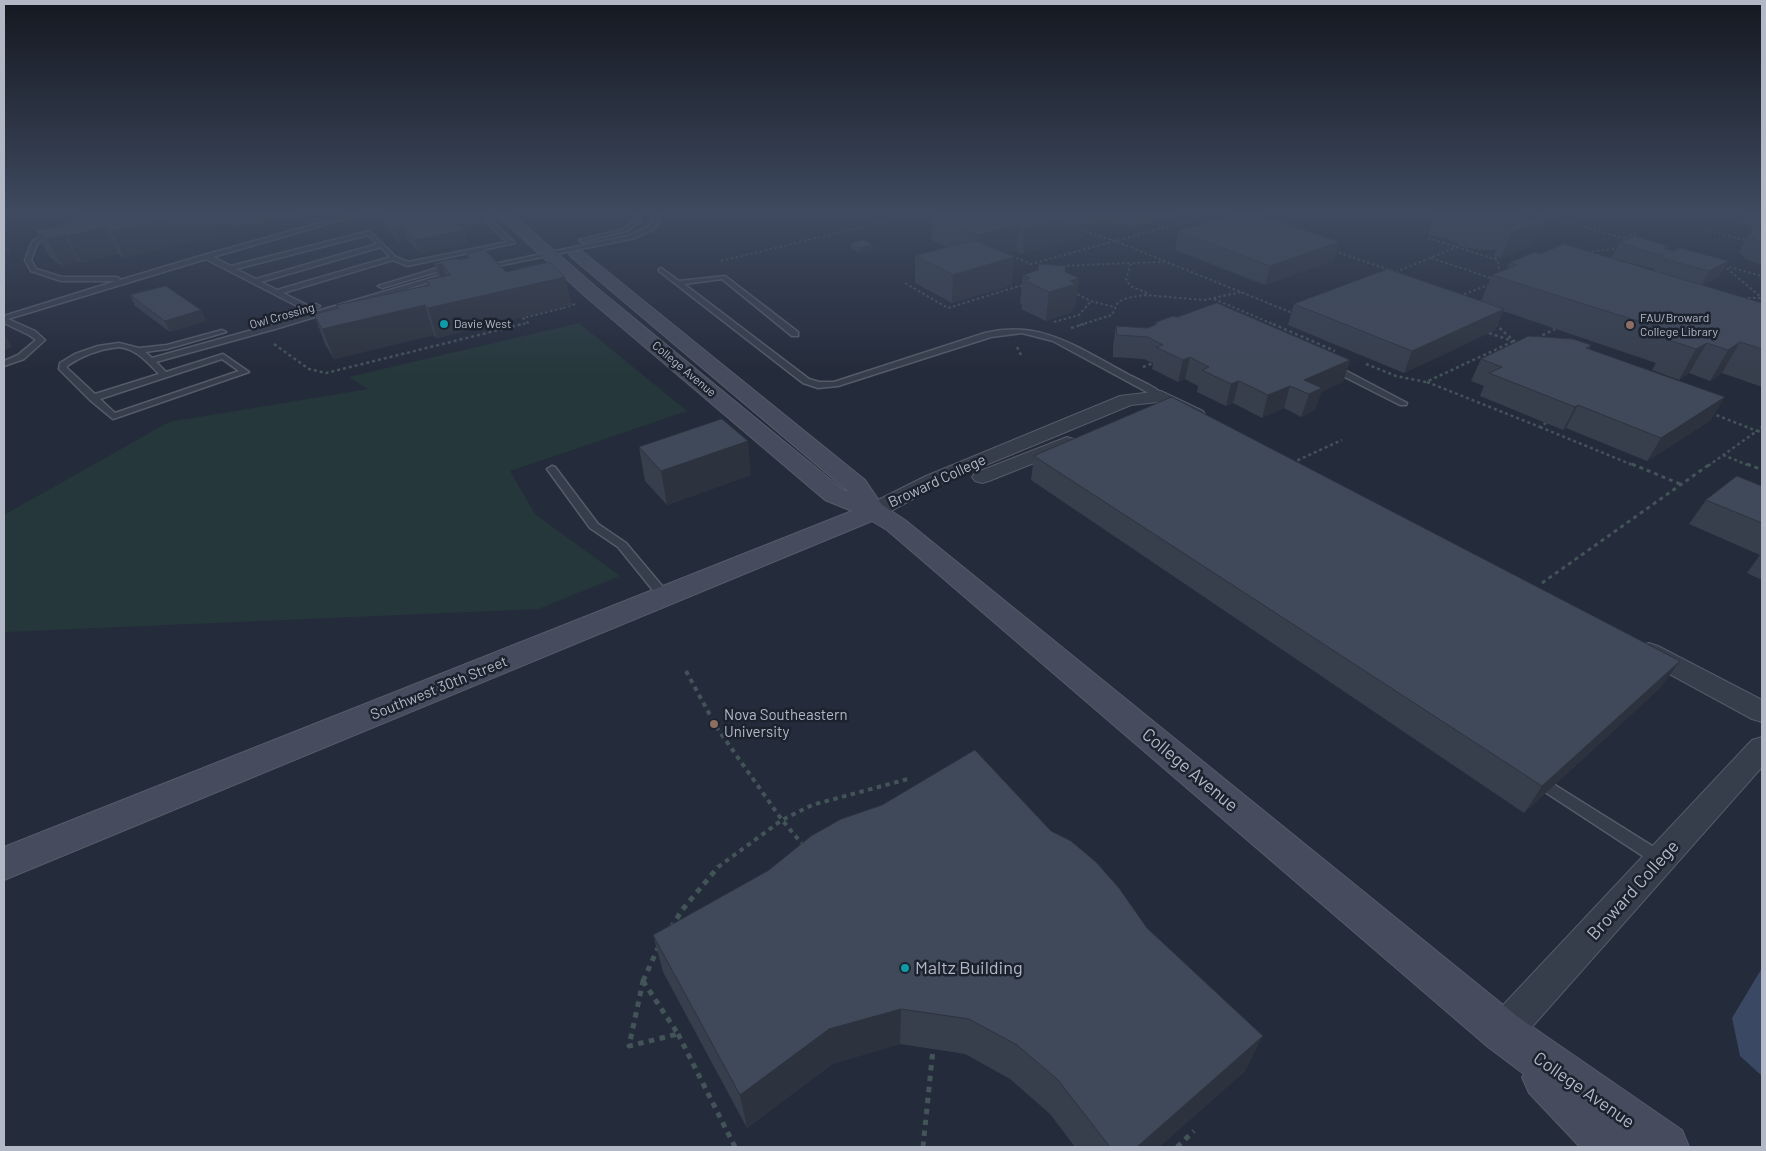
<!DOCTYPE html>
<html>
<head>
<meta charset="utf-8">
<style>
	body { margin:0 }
	#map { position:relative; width:1766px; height:1151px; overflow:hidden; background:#242b3a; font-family:Barlow,sans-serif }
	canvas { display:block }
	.frame { position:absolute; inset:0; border:5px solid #b3b8c6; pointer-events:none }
</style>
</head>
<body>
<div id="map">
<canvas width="1766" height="1151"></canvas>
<div class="frame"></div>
</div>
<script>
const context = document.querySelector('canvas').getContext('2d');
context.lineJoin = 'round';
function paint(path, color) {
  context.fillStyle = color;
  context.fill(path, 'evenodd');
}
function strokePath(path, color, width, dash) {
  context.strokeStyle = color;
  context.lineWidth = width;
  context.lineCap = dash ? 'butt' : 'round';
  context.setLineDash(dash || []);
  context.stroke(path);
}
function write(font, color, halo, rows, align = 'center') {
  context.font = font + ' Barlow,sans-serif';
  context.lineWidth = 5;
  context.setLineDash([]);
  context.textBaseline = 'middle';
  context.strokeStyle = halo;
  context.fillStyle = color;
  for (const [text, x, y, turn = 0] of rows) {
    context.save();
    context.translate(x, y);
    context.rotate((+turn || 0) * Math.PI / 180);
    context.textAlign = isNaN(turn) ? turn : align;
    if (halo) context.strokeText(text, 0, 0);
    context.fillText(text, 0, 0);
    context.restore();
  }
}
paint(new Path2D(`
	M 579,323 L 687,411 L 510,471 L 535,514 L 620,576 L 538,609 L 4,632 L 4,515 L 169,422 L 368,389 L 349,377 Z`), '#26373b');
paint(new Path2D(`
	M 1762,968 L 1762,1076 L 1740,1056 L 1732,1018 Z`), '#3a4863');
const lane = new Path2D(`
	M 352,214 L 362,214 L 213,257 L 231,266 L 369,231 L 396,257 L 408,262 L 507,242 L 477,214 L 484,214 L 515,243 L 407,266 L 393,260 L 283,293 L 309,306 L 316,304 L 320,306 L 314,309 L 314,312 L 307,311 L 255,326 L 251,324 L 252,322 L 301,308 L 206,259 L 8,319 L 35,331 L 45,340 L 24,359 L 4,366 L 4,361 L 18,355 L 36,340 L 29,335 L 4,323 L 4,316 L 116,281 L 61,281 L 31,271 L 25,260 L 32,242 L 49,230 L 54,231 L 37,244 L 31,260 L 36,269 L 62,277 L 117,277 L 119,278 L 120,280 L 204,255 ZM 368,235 L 377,244 L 256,279 L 236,269 ZM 381,247 L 390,257 L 277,290 L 261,282 Z
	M 635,214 L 641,214 L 641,221 L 627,231 L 582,242 L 579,240 L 623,229 L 635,220 Z
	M 655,214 L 661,214 L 658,224 L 654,229 L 635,238 L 483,269 L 480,267 L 627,236 L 649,226 Z
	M 441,267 L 443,268 L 443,270 L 382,288 L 378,286 Z
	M 661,268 L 679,281 L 725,276 L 798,332 L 798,336 L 792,336 L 722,279 L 684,284 L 809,379 L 819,382 L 834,382 L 985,333 C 1040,320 1075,346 1122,371 C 1135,379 1154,385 1165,396 L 1164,398 L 1158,398 L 1053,341 L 1022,333 L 991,337 L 838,386 L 818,388 L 803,383 L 659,271 L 659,269 Z
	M 441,275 L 444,277 L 443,278 L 275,329 L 156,362 L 166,372 L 223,354 L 249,372 L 113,419 L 90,400 L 59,369 L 60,363 L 75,354 L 98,346 L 119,343 L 139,348 L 167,345 L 222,330 L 226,332 L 167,349 L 145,352 L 152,358 L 270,325 ZM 119,347 C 137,349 147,362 159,374 L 95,394 L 67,368 L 67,366 C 83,355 100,349 119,347 ZM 222,359 L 239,371 L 115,413 L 100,399 Z
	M 1329,365 L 1335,365 L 1407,403 L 1406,405 L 1400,405 L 1329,369 Z
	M 552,466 L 555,467 L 598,524 L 626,543 L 668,593 L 670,596 L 668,599 L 660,599 L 618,547 L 590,528 L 547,469 Z
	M 1550,782 L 1665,854 L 1668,859 L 1665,864 L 1660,866 L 1655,864 L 1545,792 L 1543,788 L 1545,784 Z`);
const street = new Path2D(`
	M 1161,391 L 1203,411 L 1205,415 L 1203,419 L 1196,421 L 1158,402 L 1131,405 L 940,484 L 882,516 L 874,518 L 866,516 L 863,511 L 866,506 L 926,476 L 1120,396 Z
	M 1067,437 L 1074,439 L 1077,443 L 1074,447 L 989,481 L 982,483 L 975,481 L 972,477 L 975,473 Z
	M 1649,643 L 1658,646 L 1762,700 L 1762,722 L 1752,719 L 1640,658 L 1636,652 L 1640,646 Z
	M 1762,737 L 1762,767 L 1516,1045 L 1503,1051 L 1490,1045 L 1484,1032 L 1490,1019 L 1752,740 Z`);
const secondary = new Path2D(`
	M 496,214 L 512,214 L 597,288 L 843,490 L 849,492 L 569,255 L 571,252 L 583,252 L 865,480 L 882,505 L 905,520 L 1518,1017 L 1682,1130 L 1689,1147 L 1580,1147 L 1529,1093 L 1522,1077 L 1524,1074 L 1488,1047 L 887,530 L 872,521 L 4,880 L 4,847 L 852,511 L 825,500 L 585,296 Z`);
strokePath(lane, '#555b68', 3);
strokePath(street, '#555b68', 2);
strokePath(secondary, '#555b68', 2);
strokePath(new Path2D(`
	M 917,214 L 934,222
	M 1427,214 L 1439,218
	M 1536,214 L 1630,240
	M 1699,228 L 1749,241
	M 1080,230 L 1115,241 L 1214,214
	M 1428,238 L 1498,260 L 1499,275
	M 1625,238 L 1636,233
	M 1334,251 L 1396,272 L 1457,247
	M 1587,252 L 1621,248
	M 1007,254 L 1031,264 L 1115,241 L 1290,312 L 1295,310
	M 1431,258 L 1494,279
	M 1494,258 L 1501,256
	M 721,261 L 915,214
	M 1723,265 L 1762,298
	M 1062,266 L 1131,263
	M 1729,267 L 1762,276
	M 905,283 L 948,308 L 1019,286 L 1025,286
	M 1073,292 L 1091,301 L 1114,307
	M 1147,293 L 1130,286 L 1126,279 L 1131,263 L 1164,262
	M 1464,297 L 1462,295 L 1491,284
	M 1743,298 L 1762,298
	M 1214,299 L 1275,325
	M 563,308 L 575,304
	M 1054,322 L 1079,315 L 1091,301
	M 1495,324 L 1497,325
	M 518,325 L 528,323 L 523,318 L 563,308
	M 1080,325 L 1112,315 L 1118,302 L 1127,298 L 1145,295 L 1204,300 L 1241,292`), '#435459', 2, [2.5, 2.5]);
strokePath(new Path2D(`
	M 1273,324 L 1335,351
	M 1495,324 L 1514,341 L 1519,343
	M 1071,328 L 1084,324
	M 1489,333 L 1512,341
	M 1537,338 L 1555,329
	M 274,344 L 309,369 L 326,373 L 523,324
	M 1017,347 L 1022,357
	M 1366,364 L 1396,376 L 1426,382 L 1514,341
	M 1143,367 L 1153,363
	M 1427,382 L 1540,427 L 1546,423
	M 1711,413 L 1757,431 L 1762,427
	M 1540,427 L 1635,466
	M 1723,455 L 1750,466
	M 1292,463 L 1342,440
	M 1708,466 L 1757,431 L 1762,432`), '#435459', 2.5, [3, 3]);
strokePath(new Path2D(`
	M 1632,464 L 1680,484
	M 1747,464 L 1762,470
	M 1542,583 L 1710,464`), '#435459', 3, [4, 4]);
strokePath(new Path2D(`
	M 686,671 L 717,728 L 782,820 L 803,845
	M 718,867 L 782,820 L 812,805 L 908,779`), '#435459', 4, [4.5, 4.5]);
strokePath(new Path2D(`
	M 671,928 L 682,910 L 719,866
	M 643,981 L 658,948
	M 643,981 L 678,1034 L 629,1046 Z
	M 678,1034 L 735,1147
	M 923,1147 L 933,1049
	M 1177,1147 L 1194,1131`), '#435459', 5, [5.5, 5.5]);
paint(lane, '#373e4b');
paint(street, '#373e4b');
paint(secondary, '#464c5d');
paint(new Path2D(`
	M 78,214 L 298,214 L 240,229 L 233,225 L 215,229 L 217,235 L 125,258 L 118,254 L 81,263 L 79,262 L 62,266 L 50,257 L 35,231 L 81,220 Z
	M 382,214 L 481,214 L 484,226 L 464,230 L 468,244 L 420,254 L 408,241 L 399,243 L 386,228 Z
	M 934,214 L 1182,214 L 1138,227 L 1107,222 L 1088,225 L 1084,224 L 1082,237 L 1023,254 L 1016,251 L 1006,254 L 1012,285 L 952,303 L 915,283 L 915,256 L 946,247 L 931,240 L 932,215 Z
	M 1435,214 L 1514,214 L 1519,221 L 1533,246 L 1501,258 L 1494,256 L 1496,250 L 1479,250 L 1461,246 L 1448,239 L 1428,235 Z
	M 1748,214 L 1762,214 L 1762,265 L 1746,259 L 1739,252 L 1753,226 L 1742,224 Z
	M 1178,231 L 1339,242 L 1333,261 L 1265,285 L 1175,250 Z
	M 851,243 L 874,250 L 860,253 L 851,248 Z
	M 1619,243 L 1669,246 L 1667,249 L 1720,276 L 1703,285 L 1762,303 L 1762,387 L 1722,373 L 1710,381 L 1689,373 L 1679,380 L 1652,370 L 1656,363 L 1503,311 L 1495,330 L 1404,373 L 1288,325 L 1294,304 L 1481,301 L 1492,275 L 1507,269 L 1509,263 L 1541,254 L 1653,271 L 1654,269 L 1612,258 Z
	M 467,254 L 506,272 L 572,305 L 437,338 L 434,335 L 334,359 L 325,344 L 314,314 L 338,308 L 336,305 L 428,285 L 426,280 L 439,277 L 434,263 L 459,260 L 468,259 Z
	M 1065,272 L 1079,278 L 1075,307 L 1073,308 L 1072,312 L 1046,321 L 1021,309 L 1022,304 L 1020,303 L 1023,275 Z
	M 130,295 L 201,310 L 206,321 L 170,332 L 135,306 Z
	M 1177,317 L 1350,360 L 1343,382 L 1321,392 L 1315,410 L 1301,417 L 1284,408 L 1262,418 L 1233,403 L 1226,406 L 1197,392 L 1198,386 L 1185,379 L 1178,382 L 1152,369 L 1153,363 L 1144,359 L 1113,357 L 1113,347 L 1116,326 L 1148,328 L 1154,325 L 1154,323 Z
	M 1591,345 L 1589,349 L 1711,420 L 1647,461 L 1566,428 L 1563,430 L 1480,396 L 1484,386 L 1471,381 L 1481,359 Z
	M 639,447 L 751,475 L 667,505 L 645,481 Z
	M 1034,456 L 1661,687 L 1524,813 L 1031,480 Z
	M 1762,486 L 1762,580 L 1747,573 L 1760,555 L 1689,524 L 1706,500 Z
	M 1051,831 L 1245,1071 L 1159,1147 L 1075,1147 L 1050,1114 L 1010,1079 L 965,1054 L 900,1044 L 832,1064 L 747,1128 L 663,972 L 653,935 Z`), '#373f4d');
paint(new Path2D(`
	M 185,214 L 229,214 L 233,225 L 215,229 L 217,235 L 125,258 L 111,232 Z
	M 234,214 L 298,214 L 240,229 Z
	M 469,214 L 481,214 L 484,226 L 453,232 L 449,218 Z
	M 1075,214 L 1085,214 L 1082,237 L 1023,254 L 1025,228 Z
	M 1089,214 L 1108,214 L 1107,222 L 1088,225 Z
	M 1140,214 L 1182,214 L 1138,227 Z
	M 1544,220 L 1533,246 L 1501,258 L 1512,232 Z
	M 1018,225 L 1016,251 L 977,262 L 978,235 Z
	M 105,227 L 118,254 L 81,263 L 67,236 Z
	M 403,227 L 408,241 L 399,243 L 394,229 Z
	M 465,230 L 468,244 L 420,254 L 415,240 Z
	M 64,235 L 79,262 L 62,266 L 47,239 Z
	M 4,240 L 11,253 L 4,255 L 9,264 L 4,265 Z
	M 1339,242 L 1333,261 L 1265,285 L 1270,266 Z
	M 874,245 L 874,250 L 860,253 L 860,248 Z
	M 1014,257 L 1012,285 L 952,303 L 953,275 Z
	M 1729,261 L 1720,276 L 1701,286 L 1709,271 Z
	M 442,264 L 450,292 L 445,293 L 437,265 Z
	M 565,277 L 572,305 L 437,338 L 428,308 Z
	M 1079,278 L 1075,307 L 1073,308 L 1072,312 L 1046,321 L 1049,292 L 1063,288 L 1070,281 Z
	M 425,305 L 434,335 L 334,359 L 322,329 Z
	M 1504,309 L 1495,330 L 1404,373 L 1412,351 Z
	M 201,310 L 206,321 L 170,332 L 165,321 Z
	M 4,333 L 12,347 L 4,350 Z
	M 1740,342 L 1722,373 L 1710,381 L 1728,350 Z
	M 1707,343 L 1689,373 L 1679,380 L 1696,349 Z
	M 1190,357 L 1185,379 L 1178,382 L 1183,360 Z
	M 1350,360 L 1343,382 L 1321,392 L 1315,410 L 1301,417 L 1309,394 L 1304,380 Z
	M 1239,381 L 1233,403 L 1226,406 L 1231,384 Z
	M 1290,386 L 1284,408 L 1262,418 L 1268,395 Z
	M 1725,397 L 1711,420 L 1647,461 L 1661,438 Z
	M 1578,405 L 1566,428 L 1563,430 L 1575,407 Z
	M 748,441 L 751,475 L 667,505 L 661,471 Z
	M 1680,661 L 1661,687 L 1524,813 L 1542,786 Z
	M 901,1009 L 900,1044 L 832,1064 L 747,1128 L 740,1095 L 829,1029 Z
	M 1263,1036 L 1245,1071 L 1159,1147 L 1137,1147 Z`), '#2d333e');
const building = new Path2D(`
	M 79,214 L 185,214 L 111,232 L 105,227 L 67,236 L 64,235 L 47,239 L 35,231 L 87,219 Z
	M 382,214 L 469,214 L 449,218 L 465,230 L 415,240 L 403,227 L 394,229 Z
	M 934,214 L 1075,214 L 1025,228 L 1018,225 L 978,235 L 932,215 Z
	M 1236,214 L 1256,214 L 1339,242 L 1270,266 L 1178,231 Z
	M 1459,214 L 1514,214 L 1520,218 L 1519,221 L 1524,222 L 1536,218 L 1544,220 L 1512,232 L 1504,229 L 1515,226 L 1512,224 L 1489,224 L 1471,220 Z
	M 1754,230 L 1762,230 L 1762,242 L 1756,240 L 1750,233 Z
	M 1634,236 L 1669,246 L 1663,248 L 1673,251 L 1680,248 L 1729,261 L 1709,271 L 1660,258 L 1664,256 L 1619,243 Z
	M 864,240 L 874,245 L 860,248 L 851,243 Z
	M 975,240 L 1014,257 L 953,275 L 915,256 Z
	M 1564,244 L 1762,303 L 1762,349 L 1740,342 L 1728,350 L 1707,343 L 1696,349 L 1669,340 L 1679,334 L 1492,275 L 1517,265 L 1509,263 L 1535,252 L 1541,254 Z
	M 485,250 L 506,272 L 549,262 L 565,277 L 428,308 L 425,305 L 322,329 L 314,314 L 339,308 L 336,305 L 430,285 L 426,280 L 451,275 L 442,264 L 437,265 L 434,263 L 456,258 L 459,260 L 470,258 L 467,254 Z
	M 1039,264 L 1066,266 L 1065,272 L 1079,278 L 1070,281 L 1076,284 L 1049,292 L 1024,280 L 1030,278 L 1023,275 L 1038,270 Z
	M 1388,269 L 1504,309 L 1412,351 L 1294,304 Z
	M 166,286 L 201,310 L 165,321 L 130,295 Z
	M 1217,303 L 1350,360 L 1304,380 L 1322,388 L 1309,394 L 1290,386 L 1268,395 L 1239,381 L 1231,384 L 1202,370 L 1209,367 L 1190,357 L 1183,360 L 1156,347 L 1163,345 L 1148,337 L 1117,335 L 1116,326 L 1148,328 L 1157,324 L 1154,323 L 1173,316 L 1177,317 Z
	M 1529,336 L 1573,339 L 1591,345 L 1586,348 L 1725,397 L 1661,438 L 1578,405 L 1575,407 L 1489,373 L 1502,367 L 1481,359 Z
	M 1172,397 L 1680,661 L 1542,786 L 1034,456 Z
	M 722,419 L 748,441 L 661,471 L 639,447 Z
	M 1737,476 L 1762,486 L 1762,523 L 1706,500 Z
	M 975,750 L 1051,831 L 1071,841 L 1096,862 L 1119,888 L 1147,928 L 1263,1036 L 1137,1147 L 1110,1147 L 1058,1080 L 1017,1045 L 969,1019 L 901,1009 L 829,1029 L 740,1095 L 653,935 L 769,870 L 811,836 L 841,819 L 882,805 Z`);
paint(building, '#404959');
strokePath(building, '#2d333e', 1);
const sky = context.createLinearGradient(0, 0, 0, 375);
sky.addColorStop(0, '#141820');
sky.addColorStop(0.57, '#3f4a60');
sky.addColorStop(1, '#3f4a6000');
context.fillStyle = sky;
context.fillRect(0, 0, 1766, 375);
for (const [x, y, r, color] of [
	[444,324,5,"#0f9aa8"],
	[1630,325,5,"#8d6e63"],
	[714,724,5,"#8d6e63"],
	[905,968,5,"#0f9aa8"]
]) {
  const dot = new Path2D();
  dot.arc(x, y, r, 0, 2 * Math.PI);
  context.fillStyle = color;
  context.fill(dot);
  strokePath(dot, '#1c232f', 2);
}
write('12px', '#b3b8c6', '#1c232f', [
	["Owl Crossing",282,316,-16],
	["College Avenue",684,369,40]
]);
write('12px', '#b3b8c6', '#1c232f', [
	["FAU/Broward",1640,318],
	["College Library",1640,332],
	["Davie West",454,324]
], 'left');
write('15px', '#b3b8c6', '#1c232f', [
	["Broward College",937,481,-25],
	["Southwest 30th Street",439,688,-22]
]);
write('15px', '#b3b8c6', '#1c232f', [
	["Nova Southeastern",724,715],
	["University",724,732]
], 'left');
write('18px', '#b3b8c6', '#1c232f', [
	["College Avenue",1190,770,40],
	["Broward College",1633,890,-48],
	["College Avenue",1584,1090,35]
]);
write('18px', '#b3b8c6', '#1c232f', [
	["Maltz Building",915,968]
], 'left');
</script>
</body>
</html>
